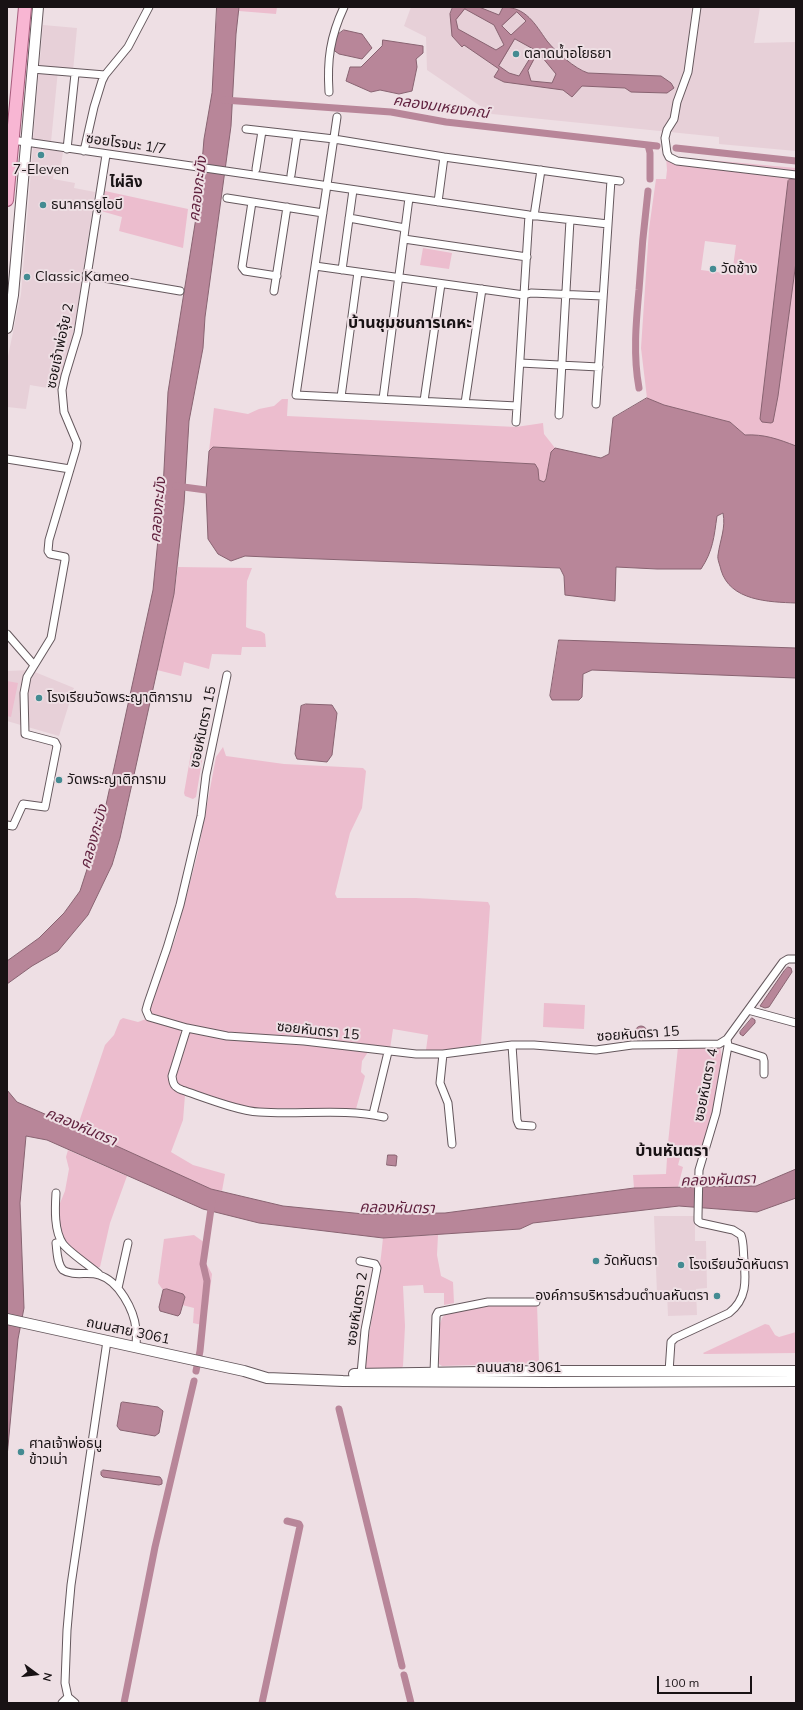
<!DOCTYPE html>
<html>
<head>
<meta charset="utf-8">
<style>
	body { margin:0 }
	#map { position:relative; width:803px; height:1710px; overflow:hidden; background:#eedfe4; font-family:Mulish,sans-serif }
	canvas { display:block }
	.frame { position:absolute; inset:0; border:8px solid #181214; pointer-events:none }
	.north { position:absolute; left:16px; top:1654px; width:40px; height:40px; -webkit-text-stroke:3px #eedfe4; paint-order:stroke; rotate:105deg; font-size:11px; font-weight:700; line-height:16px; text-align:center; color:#181214 }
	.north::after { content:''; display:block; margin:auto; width:14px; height:18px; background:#181214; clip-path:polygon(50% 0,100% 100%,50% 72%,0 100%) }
	.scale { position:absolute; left:657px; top:1676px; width:95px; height:18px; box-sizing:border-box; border:2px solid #181214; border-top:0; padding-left:5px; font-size:12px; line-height:14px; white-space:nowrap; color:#181214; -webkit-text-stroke:3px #eedfe4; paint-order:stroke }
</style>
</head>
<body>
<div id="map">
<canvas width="803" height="1710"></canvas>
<div class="frame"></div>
<div class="north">N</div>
<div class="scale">100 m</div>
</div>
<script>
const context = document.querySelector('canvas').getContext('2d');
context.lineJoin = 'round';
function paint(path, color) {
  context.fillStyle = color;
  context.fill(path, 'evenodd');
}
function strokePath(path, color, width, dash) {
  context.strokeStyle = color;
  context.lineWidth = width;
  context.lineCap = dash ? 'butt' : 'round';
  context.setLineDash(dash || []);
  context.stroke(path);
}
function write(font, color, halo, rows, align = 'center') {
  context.font = font + ' Mulish,"Noto Sans Thai",sans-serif';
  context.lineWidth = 4;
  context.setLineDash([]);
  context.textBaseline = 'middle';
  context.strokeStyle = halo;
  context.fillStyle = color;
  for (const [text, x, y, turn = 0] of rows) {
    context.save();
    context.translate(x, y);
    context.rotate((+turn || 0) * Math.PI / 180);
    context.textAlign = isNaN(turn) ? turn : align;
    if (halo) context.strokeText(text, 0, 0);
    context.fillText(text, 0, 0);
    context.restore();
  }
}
paint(new Path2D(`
	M 411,7 L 760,7 L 754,43 L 796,42 L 796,151 L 719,144 L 719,137 L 492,114 L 427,70 L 426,37 L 404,26 Z
	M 43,25 L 77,28 L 73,71 L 58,70 L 51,142 L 33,139 Z
	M 33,147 L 63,152 L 61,165 L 55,165 L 53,179 L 75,183 L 74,188 L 95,192 L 76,319 L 69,353 L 62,372 L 59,390 L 30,385 L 26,409 L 7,407 L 7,361 L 21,294 Z
	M 30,670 L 74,688 L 59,736 L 7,721 L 7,671 Z
	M 654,1216 L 695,1216 L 695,1241 L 706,1241 L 707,1288 L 696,1289 L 697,1315 L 668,1316 L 667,1293 L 657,1294 Z`), '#e7d0d8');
paint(new Path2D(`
	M 239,7 L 277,7 L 276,14 L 239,11 Z
	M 666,156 L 796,168 L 796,446 C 778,439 764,434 745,435 L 730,422 L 664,405 L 647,398 L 641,348 L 649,229 L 656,179 L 666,179 L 667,170 ZM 705,241 L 736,245 L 732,274 L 701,270 Z
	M 105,191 L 188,209 L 183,248 L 119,231 L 122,217 L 101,211 Z
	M 423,248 L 452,253 L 449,269 L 420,265 Z
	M 282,399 L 288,399 L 287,416 L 516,427 L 543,423 L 544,434 L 555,448 L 551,453 L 546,479 L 544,482 L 539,480 L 538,469 L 535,464 L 213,447 L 209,451 L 214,408 L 248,414 L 259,409 L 274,406 Z
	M 178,567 L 252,568 L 247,581 L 246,627 C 252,631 260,629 265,634 L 266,647 L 242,647 L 241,655 L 212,654 L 209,669 L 184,662 L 181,676 L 157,670 L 174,594 Z
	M 7,681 L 18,683 L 11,717 L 7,716 Z
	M 223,747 L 226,756 L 284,764 L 363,768 L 366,771 L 362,808 L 350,833 L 335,894 L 337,898 L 416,898 L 488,902 L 490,906 L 481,1044 L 440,1051 L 426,1050 L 428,1035 L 393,1029 L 390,1049 L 238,1035 L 188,1026 L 153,1016 L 151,1013 L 150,1007 L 176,936 L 198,852 L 216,757 Z
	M 193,751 L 201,753 L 203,755 L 196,797 L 193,799 L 185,796 L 184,793 L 191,753 Z
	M 544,1003 L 585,1005 L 584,1029 L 543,1027 Z
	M 123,1018 L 138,1022 L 146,1019 L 180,1030 L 181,1034 L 171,1068 L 173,1089 L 185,1095 L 183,1120 L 171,1152 L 193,1165 L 225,1174 L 222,1191 L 211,1189 L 77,1128 L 105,1045 L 114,1035 L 120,1020 Z
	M 191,1033 L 231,1040 L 304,1044 L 368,1052 L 362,1061 L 361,1072 L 365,1076 L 356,1109 L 352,1111 L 295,1108 L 257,1108 L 242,1106 L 179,1085 C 171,1072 183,1049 188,1035 Z
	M 678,1047 L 720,1047 L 723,1062 L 714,1112 L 701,1150 L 694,1148 L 681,1154 L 678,1165 L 683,1167 L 678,1187 L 634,1188 L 633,1175 L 666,1174 L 668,1143 Z
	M 68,1150 L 127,1176 L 110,1223 L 100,1267 L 96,1268 L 66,1244 L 60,1233 L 58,1208 L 65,1191 L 69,1169 L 66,1157 Z
	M 194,1235 L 205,1243 L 203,1258 L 212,1274 L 208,1307 L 202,1325 L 193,1323 L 194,1308 L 182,1305 L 185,1297 L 167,1289 L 163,1290 L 158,1283 L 164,1239 Z
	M 438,1235 L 437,1255 L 441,1276 L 453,1282 L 454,1303 L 444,1305 L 444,1293 L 424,1293 L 423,1285 L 403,1286 L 405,1326 L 403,1366 L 401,1369 L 367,1370 L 365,1365 C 370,1323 379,1281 383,1238 Z
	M 500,1304 L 537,1304 L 539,1363 L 442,1366 L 439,1364 L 440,1324 L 442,1318 L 448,1311 Z
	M 765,1324 L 769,1325 L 775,1335 L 779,1337 L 796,1332 L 796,1353 L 704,1354 L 703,1353 Z`), '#ecbdce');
const water = new Path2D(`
	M 217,7 L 239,7 L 236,34 L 231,126 L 205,317 L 203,348 L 189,421 L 184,504 L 174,594 L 120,838 L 112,865 L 88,915 L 58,951 L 32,966 L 7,984 L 7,961 L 39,938 L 64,913 L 80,891 L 102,823 L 153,590 L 163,489 L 168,392 L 199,199 L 204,139 L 212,93 Z
	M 453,7 L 479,7 L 499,15 L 503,7 C 526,7 535,24 547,41 C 555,51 575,69 588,73 L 661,76 L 671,83 L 674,88 L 667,93 L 631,92 L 625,88 L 582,86 L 572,97 L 563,90 L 504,82 L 494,77 L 499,69 L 464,45 L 462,47 L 452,36 L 450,14 ZM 465,9 L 494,25 L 504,45 L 496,50 L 458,29 L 456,20 ZM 517,12 L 526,21 L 511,35 L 502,26 ZM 515,39 L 535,50 L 519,76 L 509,73 L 499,66 ZM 536,56 L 542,57 L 556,74 L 552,83 L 531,81 L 528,71 Z
	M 344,30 L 362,34 L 372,48 L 362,59 L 339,54 L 332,49 L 337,35 Z
	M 383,40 L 423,46 L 423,53 L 416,59 L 417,67 L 412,91 L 399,94 L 380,90 L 371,92 L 346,81 L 350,67 L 361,67 L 382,46 Z
	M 790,179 L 796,179 L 796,262 L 778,396 L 773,422 L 771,423 L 762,422 L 760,419 L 788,181 Z
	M 647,398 L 664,405 L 730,422 L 745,435 C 764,434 778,439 796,446 L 796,603 C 769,602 730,601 721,570 C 720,565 717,559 718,555 C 720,540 726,528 723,513 L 717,516 C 714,537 713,551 701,569 L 657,569 L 616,567 L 615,601 L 565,595 L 564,576 L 560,568 L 267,557 L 245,556 L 231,561 L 218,554 L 208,539 L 206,490 L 209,451 L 213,447 L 535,464 L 538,469 L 539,480 L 544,482 L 546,479 L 551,452 L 555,448 L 601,458 L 609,454 L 613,418 Z
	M 559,640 L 796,648 L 796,678 L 592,670 L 583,674 L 582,697 L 579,700 L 552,700 L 550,696 Z
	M 306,704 L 332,705 L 337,713 L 332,755 L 327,762 L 297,759 L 295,754 L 301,706 Z
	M 788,967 L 791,968 L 792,972 L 769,1007 L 765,1008 L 760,1006 L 784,971 Z
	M 752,1018 L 755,1020 L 755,1023 L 743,1036 L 740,1034 L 740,1032 Z
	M635 1032a6 6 0 1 1 12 0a6 6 0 1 1-12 0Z
	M 7,1090 L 17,1102 L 77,1128 L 211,1189 L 283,1206 L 364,1214 L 445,1213 L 634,1188 L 756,1186 L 796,1169 L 796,1198 L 757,1212 L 679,1206 L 533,1223 L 520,1229 L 383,1238 L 259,1223 L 203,1209 L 47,1140 L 26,1136 L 20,1203 L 24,1308 L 18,1339 L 7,1457 Z
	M 388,1155 L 395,1155 L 397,1156 L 396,1166 L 387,1165 Z
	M 167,1289 L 183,1294 L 185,1297 L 180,1314 L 178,1316 L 160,1311 L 159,1307 L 163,1290 Z
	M 123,1402 L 158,1407 L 163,1411 L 159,1433 L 155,1436 L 120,1430 L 117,1426 L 121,1403 Z
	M 103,1470 L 160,1477 L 162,1480 L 162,1484 L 159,1485 L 103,1477 L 101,1475 L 101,1472 Z`);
paint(water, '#b88699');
strokePath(water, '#886371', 1);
strokePath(new Path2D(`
	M 224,100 L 391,112 L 446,122 L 657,146
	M 648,145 L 650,153 L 650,179
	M 676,148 L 796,161
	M 639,388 C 633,356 636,322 639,290 C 641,257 644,224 648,191
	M 176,486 L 206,490
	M 196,1371 L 200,1351 L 207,1281 L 203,1264 L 212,1202
	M 339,1409 L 402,1666
	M 404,1675 L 411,1703
	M 124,1703 L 155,1547 L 194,1381
	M 262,1703 L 300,1526 L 299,1524 L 287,1521`), '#b88699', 7);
const minor = new Path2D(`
	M 697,7 L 688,72 L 677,102 L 674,119 L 667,130 L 665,138 L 667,153 L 669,157 L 677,161 L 796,175
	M 32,69 L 105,75
	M 329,92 C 327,60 330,37 344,7
	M 337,117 L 296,395 L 517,406
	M 246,129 L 334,139 L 444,157 L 620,181
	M 12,140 L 529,215 L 608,224
	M 67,149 L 75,74
	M 84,151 L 94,107 L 102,81 L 105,75 L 128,47 L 149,7
	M 256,169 L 262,131
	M 291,175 L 297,135
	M 227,198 L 323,213
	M 252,202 L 242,267 L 245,271 L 277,276
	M 438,202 L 444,157
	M 534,216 L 541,170
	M 349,218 L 405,228
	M 404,239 L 527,257
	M 315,266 L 524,295 L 531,293 L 603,296
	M 342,270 L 353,190
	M 86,275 L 180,291
	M 274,291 L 287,207
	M 520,363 L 599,367
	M 341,397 L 358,272
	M 383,399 L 409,198
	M 424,401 L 441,284
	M 465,403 L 482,289
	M 596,404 L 611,180
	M 559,415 L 570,220
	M 516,422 L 529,215
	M 7,459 L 70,469
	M 7,634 L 34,665
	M 227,675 L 206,775 L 201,816 L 180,905 L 167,948 L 148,1003 L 146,1010 L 149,1017 L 187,1028 L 227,1036 L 304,1041 L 416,1054 L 443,1054 L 512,1045 L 534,1045 L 596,1050 L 632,1045 L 719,1044 L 727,1039 L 783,962 L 788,959 L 796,959
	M 7,825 L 13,826 L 23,804 L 45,807 L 57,746 L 55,742 L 25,734 L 24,693 L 27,677 L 51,638 L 65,560 L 65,557 L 50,554 L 48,551 L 49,540 L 76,449 L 77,443 L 64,412 L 62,390 L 65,376 L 78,333 L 106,155
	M 748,1010 L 796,1023
	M 187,1028 L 172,1076 C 173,1084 174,1087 182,1090 C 203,1097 238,1111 259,1112 C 300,1115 343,1108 384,1117
	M 512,1045 L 517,1120 L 519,1125 L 532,1126
	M 728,1046 L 763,1057 L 764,1061 L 764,1074
	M 443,1054 L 440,1083 L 448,1103 L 452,1144
	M 373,1114 L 388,1052
	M 56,1193 C 55,1209 54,1231 63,1244 C 70,1253 90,1266 99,1274
	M 56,1243 C 57,1251 57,1264 63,1270 C 73,1277 89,1271 99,1275 C 119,1281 134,1310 136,1329 C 137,1335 136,1342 136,1348
	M 360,1261 L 375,1264 L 377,1268 L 365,1330 L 361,1374
	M 118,1288 L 128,1243
	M 669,1372 L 671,1342 L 675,1338 L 729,1313 C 747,1299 746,1281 744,1260 C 743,1252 744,1243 741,1235 L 733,1230 L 701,1223 L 698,1221 L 698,1216 L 699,1170 L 716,1113 L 728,1046 L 727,1039
	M 434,1373 L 436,1316 L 438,1312 L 488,1302 L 536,1302
	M 62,1703 L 68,1697
	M 75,1703 L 68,1697 L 65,1683 L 67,1630 L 71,1585 L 107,1341`);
const secondary = new Path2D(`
	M 7,328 L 13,295 L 38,7
	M 7,1319 L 244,1371 L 267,1378 L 343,1381 L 548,1382 L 796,1381
	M 354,1374 L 548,1371 L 796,1371`);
const primary = new Path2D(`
	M 7,200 L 25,7`);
strokePath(minor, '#65585d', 9);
strokePath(secondary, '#65585d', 12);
strokePath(primary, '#a75d7d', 14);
strokePath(minor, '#fff', 7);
strokePath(secondary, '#fff', 10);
strokePath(primary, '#f8b6d3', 12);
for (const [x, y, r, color] of [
	[516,54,4,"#448b92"],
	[41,155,4,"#448b92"],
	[43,205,4,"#448b92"],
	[713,269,4,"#448b92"],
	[27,277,4,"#448b92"],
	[39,698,4,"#448b92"],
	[59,780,4,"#448b92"],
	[596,1261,4,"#448b92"],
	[681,1265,4,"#448b92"],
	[717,1296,4,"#448b92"],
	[21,1452,4,"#448b92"]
]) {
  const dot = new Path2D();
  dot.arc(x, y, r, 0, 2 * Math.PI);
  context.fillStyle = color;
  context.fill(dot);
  strokePath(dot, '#eedfe4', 1.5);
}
write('14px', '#181214', '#eedfe4', [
	["ตลาดน้ำอโยธยา",524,54],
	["7-Eleven",41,170,"center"],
	["ธนาคารยูโอบี",51,205],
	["วัดช้าง",721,269],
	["Classic Kameo",35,277],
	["โรงเรียนวัดพระญาติการาม",47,698],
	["วัดพระญาติการาม",67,780],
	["วัดหันตรา",604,1261],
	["โรงเรียนวัดหันตรา",689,1265],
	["องค์การบริหารส่วนตำบลหันตรา",709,1296,"right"],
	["ศาลเจ้าพ่อธนู",29,1444],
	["ข้าวเม่า",29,1460]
], 'left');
write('14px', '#181214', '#eedfe4', [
	["ซอยโรจนะ 1/7",126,144,8],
	["ซอยเจ้าพ่อจุ้ย 2",60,346,-78],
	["ซอยหันตรา 15",203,727,-78],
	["ซอยหันตรา 15",318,1031,6],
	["ซอยหันตรา 15",638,1034,-4],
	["ซอยหันตรา 4",706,1085,-79],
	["ซอยหันตรา 2",357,1309,-81],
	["ถนนสาย 3061",128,1331,12],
	["ถนนสาย 3061",519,1368]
]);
write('italic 15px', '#61223f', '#eedfe4', [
	["คลองมเหยงคณ์",441,107,8],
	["คลองกะมัง",198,189,-83],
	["คลองกะมัง",158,510,-85],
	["คลองกะมัง",94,837,-74],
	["คลองหันตรา",81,1127,23],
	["คลองหันตรา",718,1180,-2],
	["คลองหันตรา",397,1208,1]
]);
write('bold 15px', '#181214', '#eedfe4', [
	["ไผ่ลิง",126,182]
]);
write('bold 16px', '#181214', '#eedfe4', [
	["บ้านชุมชนการเคหะ",410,323],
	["บ้านหันตรา",672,1151]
]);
</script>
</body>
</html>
